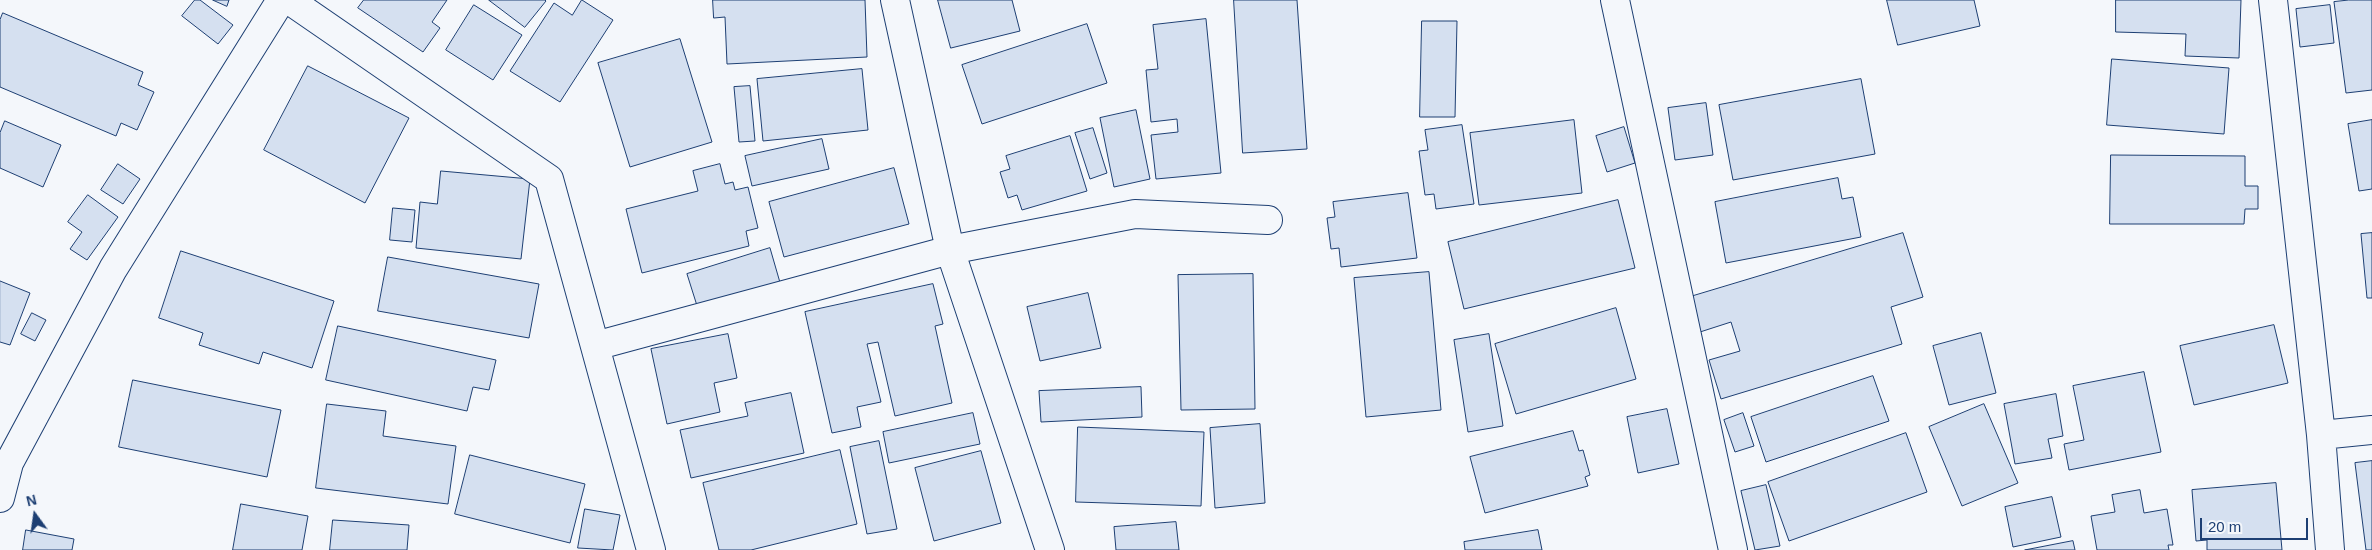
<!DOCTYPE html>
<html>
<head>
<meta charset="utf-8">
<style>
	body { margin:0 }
	#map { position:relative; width:2372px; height:550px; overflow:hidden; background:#f4f7fb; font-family:Arial,sans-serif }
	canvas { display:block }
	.north { position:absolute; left:10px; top:490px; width:50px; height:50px; -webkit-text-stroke:4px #f4f7fb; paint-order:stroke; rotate:346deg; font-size:14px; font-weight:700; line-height:20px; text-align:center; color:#1d3f73 }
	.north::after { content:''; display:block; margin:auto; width:18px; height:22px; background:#1d3f73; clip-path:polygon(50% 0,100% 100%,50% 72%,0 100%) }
	.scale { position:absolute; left:2200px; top:518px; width:108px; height:22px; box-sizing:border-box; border:2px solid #1d3f73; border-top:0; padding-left:6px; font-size:15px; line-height:18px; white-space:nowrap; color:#1d3f73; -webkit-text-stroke:4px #f4f7fb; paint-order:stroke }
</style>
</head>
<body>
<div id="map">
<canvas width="2372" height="550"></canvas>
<div class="north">N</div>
<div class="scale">20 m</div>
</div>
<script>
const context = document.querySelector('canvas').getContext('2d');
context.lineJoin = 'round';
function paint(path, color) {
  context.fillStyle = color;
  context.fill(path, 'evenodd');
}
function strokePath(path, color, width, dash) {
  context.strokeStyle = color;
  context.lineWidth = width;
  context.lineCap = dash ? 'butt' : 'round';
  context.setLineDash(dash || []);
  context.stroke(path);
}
const building = new Path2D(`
	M 195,0 L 200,0 L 233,25 L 218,44 L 182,16 Z
	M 213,0 L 229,0 L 227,6 Z
	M 364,0 L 447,0 L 432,22 L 440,28 L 423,52 L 358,8 Z
	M 489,0 L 545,0 L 546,1 L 525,27 Z
	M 582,0 L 613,20 L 560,102 L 510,71 L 554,3 L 572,15 Z
	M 713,0 L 865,0 L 867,57 L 727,64 L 725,17 L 714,18 Z
	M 938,0 L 1012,0 L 1020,31 L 951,48 Z
	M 1234,0 L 1297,0 L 1307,149 L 1243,153 Z
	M 1887,0 L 1974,0 L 1980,26 L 1898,45 Z
	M 2116,0 L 2241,0 L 2239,58 L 2185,56 L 2186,34 L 2116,32 Z
	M 2349,0 L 2372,0 L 2372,90 L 2346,93 L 2334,2 Z
	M 474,5 L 522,35 L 493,80 L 446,50 Z
	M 2330,5 L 2334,43 L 2300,47 L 2296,9 Z
	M 3,13 L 143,72 L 138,85 L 154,92 L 137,130 L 121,123 L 116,136 L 0,87 L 0,20 Z
	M 1206,19 L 1221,173 L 1156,179 L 1151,135 L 1178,132 L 1177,119 L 1151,122 L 1146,70 L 1158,69 L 1153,25 Z
	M 1422,21 L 1457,21 L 1455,117 L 1420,117 Z
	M 1087,24 L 1107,83 L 982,124 L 962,65 Z
	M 680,39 L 712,142 L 630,167 L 598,63 Z
	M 2112,59 L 2229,68 L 2224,134 L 2107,125 Z
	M 308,66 L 409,118 L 365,203 L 264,150 Z
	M 862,69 L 868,130 L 763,141 L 757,79 Z
	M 1861,79 L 1875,154 L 1733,180 L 1719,105 Z
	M 750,86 L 755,141 L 739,142 L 734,87 Z
	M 1706,103 L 1713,155 L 1675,160 L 1668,108 Z
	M 1136,110 L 1150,179 L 1114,187 L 1100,118 Z
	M 1574,120 L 1582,193 L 1479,205 L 1470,133 Z
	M 2372,120 L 2372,189 L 2359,191 L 2348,124 Z
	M 5,121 L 61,145 L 43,187 L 0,168 L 0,133 Z
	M 1462,125 L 1474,204 L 1436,209 L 1434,194 L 1425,195 L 1419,151 L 1428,150 L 1425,130 Z
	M 1624,127 L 1635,163 L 1607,172 L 1596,136 Z
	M 1093,128 L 1107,173 L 1090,179 L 1075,133 Z
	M 1070,136 L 1087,191 L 1022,210 L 1017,195 L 1008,198 L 1000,172 L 1010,169 L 1006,156 Z
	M 822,139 L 829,169 L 752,186 L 745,156 Z
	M 2111,155 L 2245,156 L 2245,186 L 2258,186 L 2258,209 L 2245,209 L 2244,224 L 2110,224 Z
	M 118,164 L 140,179 L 123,204 L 101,190 Z
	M 720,164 L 725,184 L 733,182 L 735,190 L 748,187 L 758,228 L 746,231 L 749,246 L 642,273 L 626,209 L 698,191 L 693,171 Z
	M 894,168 L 909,224 L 784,257 L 769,202 Z
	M 441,171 L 530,179 L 521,259 L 416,248 L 420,202 L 437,204 Z
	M 1838,178 L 1842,199 L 1853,197 L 1861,237 L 1726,263 L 1715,202 Z
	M 1408,193 L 1417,258 L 1341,267 L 1339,248 L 1331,249 L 1327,218 L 1335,217 L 1333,202 Z
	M 88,195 L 118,217 L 87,260 L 70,249 L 82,232 L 68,222 Z
	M 1618,200 L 1635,268 L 1464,309 L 1448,242 Z
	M 393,208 L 415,210 L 412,242 L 390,240 Z
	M 1903,233 L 1923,297 L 1891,307 L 1902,344 L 1721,399 L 1709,360 L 1740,351 L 1731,322 L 1700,332 L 1690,297 Z
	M 2372,233 L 2372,298 L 2367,298 L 2361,234 Z
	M 770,248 L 781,286 L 699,312 L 687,274 Z
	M 181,251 L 334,301 L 312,368 L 263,352 L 259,364 L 199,345 L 203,333 L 159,318 Z
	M 388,257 L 539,284 L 529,338 L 378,311 Z
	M 1429,272 L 1441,410 L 1366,417 L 1354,278 Z
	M 1253,274 L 1255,409 L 1181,410 L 1178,275 Z
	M 0,281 L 30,293 L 10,345 L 0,342 Z
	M 933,284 L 943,324 L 935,326 L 952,403 L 895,416 L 878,342 L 867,344 L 881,402 L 857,407 L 861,427 L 832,433 L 805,312 Z
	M 1088,293 L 1101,348 L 1040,361 L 1027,307 Z
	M 1616,308 L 1636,379 L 1516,414 L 1495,344 Z
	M 32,313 L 46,320 L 35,341 L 21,334 Z
	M 2274,325 L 2288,383 L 2194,405 L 2180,346 Z
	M 338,326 L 496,360 L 489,390 L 473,387 L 467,411 L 326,380 Z
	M 1981,333 L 1996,393 L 1949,405 L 1933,346 Z
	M 728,334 L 737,378 L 714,383 L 720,412 L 667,424 L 651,349 Z
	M 1489,334 L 1503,426 L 1468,432 L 1454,340 Z
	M 2144,372 L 2161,452 L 2069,470 L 2064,444 L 2084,440 L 2073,386 Z
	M 1873,376 L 1889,421 L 1766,462 L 1751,417 Z
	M 133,380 L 281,410 L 267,477 L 119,447 Z
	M 1141,387 L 1142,417 L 1041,422 L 1039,391 Z
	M 791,393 L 804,453 L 691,478 L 680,430 L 748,416 L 745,403 Z
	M 2056,394 L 2063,436 L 2048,439 L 2052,458 L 2015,464 L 2004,404 Z
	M 327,404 L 386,411 L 383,436 L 456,446 L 448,504 L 316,488 Z
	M 1984,404 L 2018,483 L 1962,506 L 1929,427 Z
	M 1667,409 L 1679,464 L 1638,473 L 1627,417 Z
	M 973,413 L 980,444 L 889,463 L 883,432 Z
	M 1743,413 L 1754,446 L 1735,452 L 1724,420 Z
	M 1260,424 L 1265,503 L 1215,508 L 1210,428 Z
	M 1078,427 L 1204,432 L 1201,506 L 1076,502 Z
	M 1573,431 L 1579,451 L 1583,450 L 1590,475 L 1585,477 L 1588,486 L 1485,513 L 1470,457 Z
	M 1906,433 L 1927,492 L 1789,541 L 1768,482 Z
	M 879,441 L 897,529 L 867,534 L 850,447 Z
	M 840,450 L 857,524 L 751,550 L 719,550 L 703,483 Z
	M 981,451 L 1001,523 L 934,541 L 915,468 Z
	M 470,455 L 585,484 L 570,543 L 455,514 Z
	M 2372,461 L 2372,550 L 2366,550 L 2355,463 Z
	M 2276,483 L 2282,550 L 2207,550 L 2207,540 L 2196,541 L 2192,490 Z
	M 1766,485 L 1780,546 L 1755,550 L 1741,491 Z
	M 2140,490 L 2144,513 L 2167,509 L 2173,545 L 2168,545 L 2169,550 L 2097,550 L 2091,516 L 2115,512 L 2112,495 Z
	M 2052,497 L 2061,537 L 2013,547 L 2005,507 Z
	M 241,504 L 308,516 L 302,550 L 233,550 Z
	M 585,509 L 620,515 L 613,550 L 578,548 Z
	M 333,520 L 409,525 L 407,550 L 330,550 Z
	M 1176,522 L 1179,550 L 1116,550 L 1114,527 Z
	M 26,530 L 74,539 L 72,550 L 23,550 Z
	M 1538,530 L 1542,550 L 1465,550 L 1464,542 Z
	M 2073,541 L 2075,550 L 2025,550 Z`);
paint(building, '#d5e0f0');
strokePath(building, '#1d3f73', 1);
const street = new Path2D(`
	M 289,0 L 549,179 L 651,550
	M 895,0 L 950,250 L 1050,550
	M 2273,0 L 2321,435 L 2330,550
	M 595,346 L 950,250 L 1135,214 L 1268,220
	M 2321,435 L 2372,430
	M 0,498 L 9,463 L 113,269 L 281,0`);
const secondary = new Path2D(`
	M 1615,0 L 1733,550`);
strokePath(street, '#1d3f73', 30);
strokePath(secondary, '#1d3f73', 30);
strokePath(street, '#f4f7fb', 28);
strokePath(secondary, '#f4f7fb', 28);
</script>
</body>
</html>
